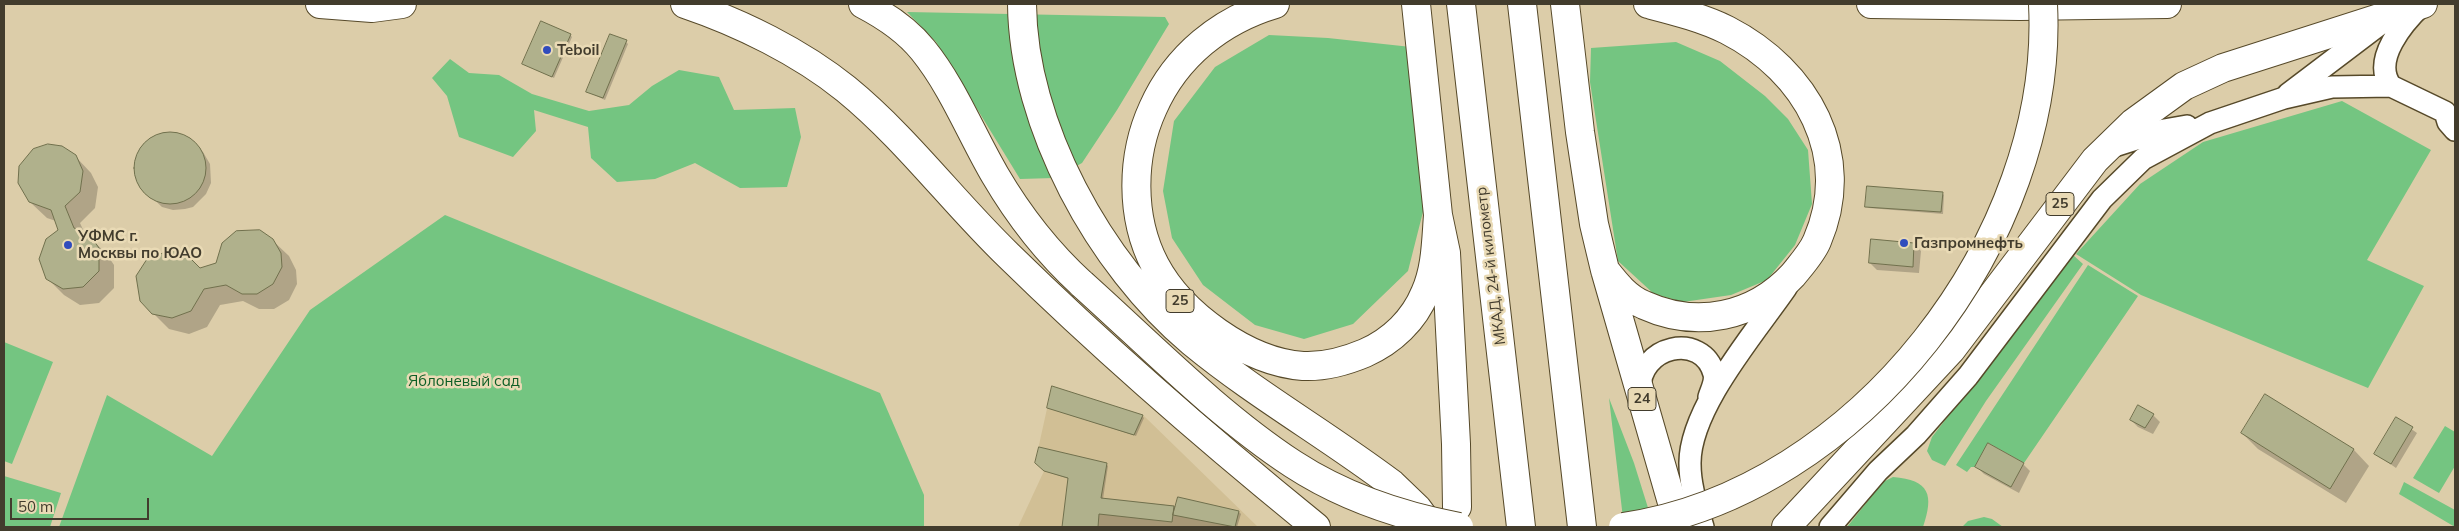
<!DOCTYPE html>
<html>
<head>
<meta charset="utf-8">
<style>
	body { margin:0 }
	#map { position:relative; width:2459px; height:531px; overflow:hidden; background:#dccda9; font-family:Mulish,sans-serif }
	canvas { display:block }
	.frame { position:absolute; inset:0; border:5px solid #423c2d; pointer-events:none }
	.scale { position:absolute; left:10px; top:498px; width:139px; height:22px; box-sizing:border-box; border:2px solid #423c2d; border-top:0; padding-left:6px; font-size:15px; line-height:18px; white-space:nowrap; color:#423c2d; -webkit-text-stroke:4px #e9dab5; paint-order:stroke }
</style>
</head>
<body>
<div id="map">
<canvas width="2459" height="531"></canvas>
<div class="frame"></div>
<div class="scale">50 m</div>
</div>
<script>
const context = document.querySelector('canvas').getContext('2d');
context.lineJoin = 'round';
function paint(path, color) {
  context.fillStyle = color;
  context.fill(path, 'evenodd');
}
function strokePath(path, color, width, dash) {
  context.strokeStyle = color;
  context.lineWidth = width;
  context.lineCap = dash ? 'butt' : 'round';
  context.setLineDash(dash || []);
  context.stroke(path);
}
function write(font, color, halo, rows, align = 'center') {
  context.font = font + ' Mulish,sans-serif';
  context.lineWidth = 5;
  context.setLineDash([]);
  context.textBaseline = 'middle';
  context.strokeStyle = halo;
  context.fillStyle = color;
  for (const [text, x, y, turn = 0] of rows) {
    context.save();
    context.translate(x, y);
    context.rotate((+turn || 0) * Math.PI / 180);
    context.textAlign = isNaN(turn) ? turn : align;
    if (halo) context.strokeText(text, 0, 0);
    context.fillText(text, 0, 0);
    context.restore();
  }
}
paint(new Path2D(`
	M 1052,386 L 1143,415 L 1258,527 L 1018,527 L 1044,471 L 1035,463 Z`), '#d1bf95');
paint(new Path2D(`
	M 907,12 L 1165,17 L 1169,24 L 1117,110 L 1082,163 L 1054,178 L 1020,179 L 936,42 Z
	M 1269,35 L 1328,38 L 1411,47 L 1426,200 L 1408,271 L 1353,324 L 1304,339 L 1255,325 L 1203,285 L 1172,238 L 1163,191 L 1174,121 L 1215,67 Z
	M 1676,42 L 1720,61 L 1765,96 L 1788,119 L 1808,150 L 1812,204 L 1795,245 L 1767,280 L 1731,295 L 1683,302 L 1654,294 L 1618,261 L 1590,82 L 1591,48 Z
	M 450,59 L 469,73 L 499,75 L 532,94 L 589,111 L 629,105 L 652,86 L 679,70 L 719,77 L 734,110 L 795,108 L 801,137 L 787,187 L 740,188 L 695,163 L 655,179 L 617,182 L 591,158 L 588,127 L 534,110 L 536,131 L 513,157 L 459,137 L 447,96 L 432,78 Z
	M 2342,101 L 2431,150 L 2367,260 L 2424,286 L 2368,388 L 2141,295 L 2076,254 L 2140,184 L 2203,142 Z
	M 445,215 L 880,393 L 924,495 L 924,527 L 59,527 L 107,395 L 212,456 L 310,310 Z
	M 2073,255 L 2083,264 L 1986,401 L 1945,466 L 1932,460 L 1927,451 L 1932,437 Z
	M 2088,265 L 2138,296 L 2024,463 L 1988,443 L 1975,467 L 1971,467 L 1967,472 L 1956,465 Z
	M 4,342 L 53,362 L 12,464 L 4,461 Z
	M 1609,398 L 1634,463 L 1654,527 L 1624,527 Z
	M 2445,426 L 2455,432 L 2455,466 L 2439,493 L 2413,478 Z
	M 4,476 L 61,493 L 50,527 L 4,527 Z
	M 1893,477 C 1930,480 1934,495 1923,527 L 1847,527 L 1883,482 Z
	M 2404,482 L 2455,510 L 2455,527 L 2399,494 Z
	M 1984,517 L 1992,519 L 2003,527 L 1962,527 L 1968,521 Z`), '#74c581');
paint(new Path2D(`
	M 570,35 L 572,37 L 554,78 L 524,64 Z
	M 626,42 L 628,44 L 605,100 L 590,93 Z
	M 171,133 L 189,138 L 203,152 L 210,164 L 211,183 L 206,194 L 193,207 L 185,209 L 173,210 L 162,207 L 142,188 L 136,178 L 135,165 L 143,145 L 160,134 Z
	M 75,156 L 91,173 L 98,187 L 95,208 L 80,223 L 85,234 L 106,253 L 114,265 L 114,288 L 99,303 L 80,305 L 64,295 L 47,278 L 59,231 L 56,221 L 47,218 L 30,202 Z
	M 1942,193 L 1944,195 L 1943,214 L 1869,208 L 1867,206 Z
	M 272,240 L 289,256 L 296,270 L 297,284 L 289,300 L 274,309 L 259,309 L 243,301 L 220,305 L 207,327 L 189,334 L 169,329 L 141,301 L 199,269 L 217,264 Z
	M 1914,244 L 1921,251 L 1919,273 L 1877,270 L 1870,263 Z
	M 2266,396 L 2354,450 L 2369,466 L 2346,503 L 2258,449 L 2242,433 Z
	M 1048,408 L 1142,416 L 1144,418 L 1136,436 Z
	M 2153,415 L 2160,422 L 2153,434 L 2138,427 L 2131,420 Z
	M 2397,419 L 2417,433 L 2396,468 L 2376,454 Z
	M 1106,464 L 1108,466 L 1103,499 L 1239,512 L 1241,514 L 1237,527 L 1063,527 L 1069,479 L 1048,472 L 1039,465 Z
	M 2023,464 L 2030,471 L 2019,493 L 1984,474 L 1977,467 Z`), '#0003');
const building = new Path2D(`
	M 541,21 L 571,34 L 552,77 L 522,64 Z
	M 610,34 L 627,40 L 603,98 L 586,92 Z
	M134 168a36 36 0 1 1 72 0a36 36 0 1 1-72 0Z
	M 48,144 L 62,146 L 76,155 L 83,171 L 80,192 L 65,206 L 74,228 L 90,235 L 99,248 L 99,271 L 83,287 L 63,289 L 46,279 L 39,259 L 46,239 L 58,230 L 51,210 L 29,202 L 18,183 L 19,166 L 33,149 Z
	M 1867,186 L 1943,192 L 1941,212 L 1865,207 Z
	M 260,230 L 273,239 L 281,253 L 282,267 L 273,284 L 257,294 L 242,294 L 226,285 L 204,289 L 191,311 L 172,318 L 152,314 L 140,301 L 136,276 L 147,259 L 171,250 L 186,254 L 200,268 L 216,263 L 222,243 L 236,231 Z
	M 1871,239 L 1914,243 L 1913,267 L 1869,263 Z
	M 1052,386 L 1143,415 L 1134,435 L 1047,408 Z
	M 2265,394 L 2354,449 L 2330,489 L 2241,433 Z
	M 2138,405 L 2154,414 L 2145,428 L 2130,420 Z
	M 2396,417 L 2413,427 L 2391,464 L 2374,454 Z
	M 1988,443 L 2024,463 L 2011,487 L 1975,467 Z
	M 1039,447 L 1107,463 L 1101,498 L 1174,506 L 1172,522 L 1099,514 L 1098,527 L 1062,527 L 1068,478 L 1044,471 L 1035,463 Z
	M 1178,497 L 1239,511 L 1235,527 L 1173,515 Z`);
paint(building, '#b0b18c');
strokePath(building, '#70704d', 1);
const minor = new Path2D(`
	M 2391,86 C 2371,60 2404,22 2423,4
	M 2288,94 L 2383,22
	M 2108,148 L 2164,130 L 2187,126
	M 1640,392 C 1637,345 1703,331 1714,374 C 1716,382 1711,390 1709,397
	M 1703,527 C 1697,506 1690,486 1690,464 C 1689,409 1755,333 1786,288
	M 1830,527 L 1878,471 L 1916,435 L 1968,376 L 2102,199 L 2143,159 L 2210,123 L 2284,98 L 2332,87 L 2391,86 L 2445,112 L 2448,122 L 2455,130`);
const secondary = new Path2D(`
	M 320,4 L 372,8 L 402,4`);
const primary = new Path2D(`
	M 685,4 C 741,23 800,52 846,89 C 906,138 953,202 1008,255 C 1106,351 1210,441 1316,527
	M 863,4 C 886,16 907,30 923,50 C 953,87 971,134 995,175 C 1019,216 1047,252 1082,284
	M 1565,4 L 1580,132 L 1594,224 L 1605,270 L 1679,527
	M 1605,270 C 1616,284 1627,298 1644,305 C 1697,329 1754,317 1793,275 C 1801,265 1812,253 1817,241 C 1854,155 1807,71 1727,30 C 1703,18 1675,11 1648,4`);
const trunk = new Path2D(`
	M 1022,4 C 1023,125 1100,265 1192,342 C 1255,394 1327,435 1392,484 L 1417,508 L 1431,527
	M 1275,4 C 1221,20 1176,56 1153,108 C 1131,156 1130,217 1155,265 C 1181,314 1247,362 1303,366 C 1324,367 1346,361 1365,353 C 1392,341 1414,320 1425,293 C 1436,269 1436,241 1438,215
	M 1416,4 L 1438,215 L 1446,253 L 1456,444 L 1457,507
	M 1461,4 L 1521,527
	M 1522,4 L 1582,527
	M 1871,4 L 2020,6 L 2167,4
	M 1786,527 L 1951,350 L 2095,160 L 2133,123 L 2184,86 L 2223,68 L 2423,4`);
strokePath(minor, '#564929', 24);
strokePath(secondary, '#564929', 30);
strokePath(primary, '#564929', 30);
strokePath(trunk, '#564929', 30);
strokePath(minor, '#fff', 21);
strokePath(secondary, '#fff', 28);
strokePath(primary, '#fff', 28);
strokePath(trunk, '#fff', 28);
const primaryBridge = new Path2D(`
	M 1082,284 C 1150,345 1217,414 1293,464 C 1342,496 1401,516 1459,527
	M 1623,527 C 1858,493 2055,238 2043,4`);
strokePath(primaryBridge, '#564929', 30, []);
strokePath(primaryBridge, '#fff', 28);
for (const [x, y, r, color] of [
	[547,50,5,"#304cbd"],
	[1904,243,5,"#304cbd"],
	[68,245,5,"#304cbd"]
]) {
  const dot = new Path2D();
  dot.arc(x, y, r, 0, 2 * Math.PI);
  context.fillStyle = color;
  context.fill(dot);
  strokePath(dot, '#e9dab5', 2);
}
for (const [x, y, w] of [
	[2060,204,28],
	[1180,301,28],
	[1642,399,28]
]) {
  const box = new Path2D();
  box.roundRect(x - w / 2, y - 11.5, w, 23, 4);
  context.fillStyle = '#e9dab5';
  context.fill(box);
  strokePath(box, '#423c2d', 1);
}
write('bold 14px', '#423c2d', null, [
	["25",2060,204],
	["25",1180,301],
	["24",1642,399]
]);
write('bold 15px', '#423c2d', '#e9dab5', [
	["Teboil",557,50],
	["УФМС г.",78,236],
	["Москвы по ЮАО",78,253],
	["Газпромнефть",1914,243]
], 'left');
write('15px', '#423c2d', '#e9dab5', [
	["МКАД, 24-й километр",1491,266,-97]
]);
write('15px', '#0c5e25', '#e9dab5', [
	["Яблоневый сад",464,381]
]);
</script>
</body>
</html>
